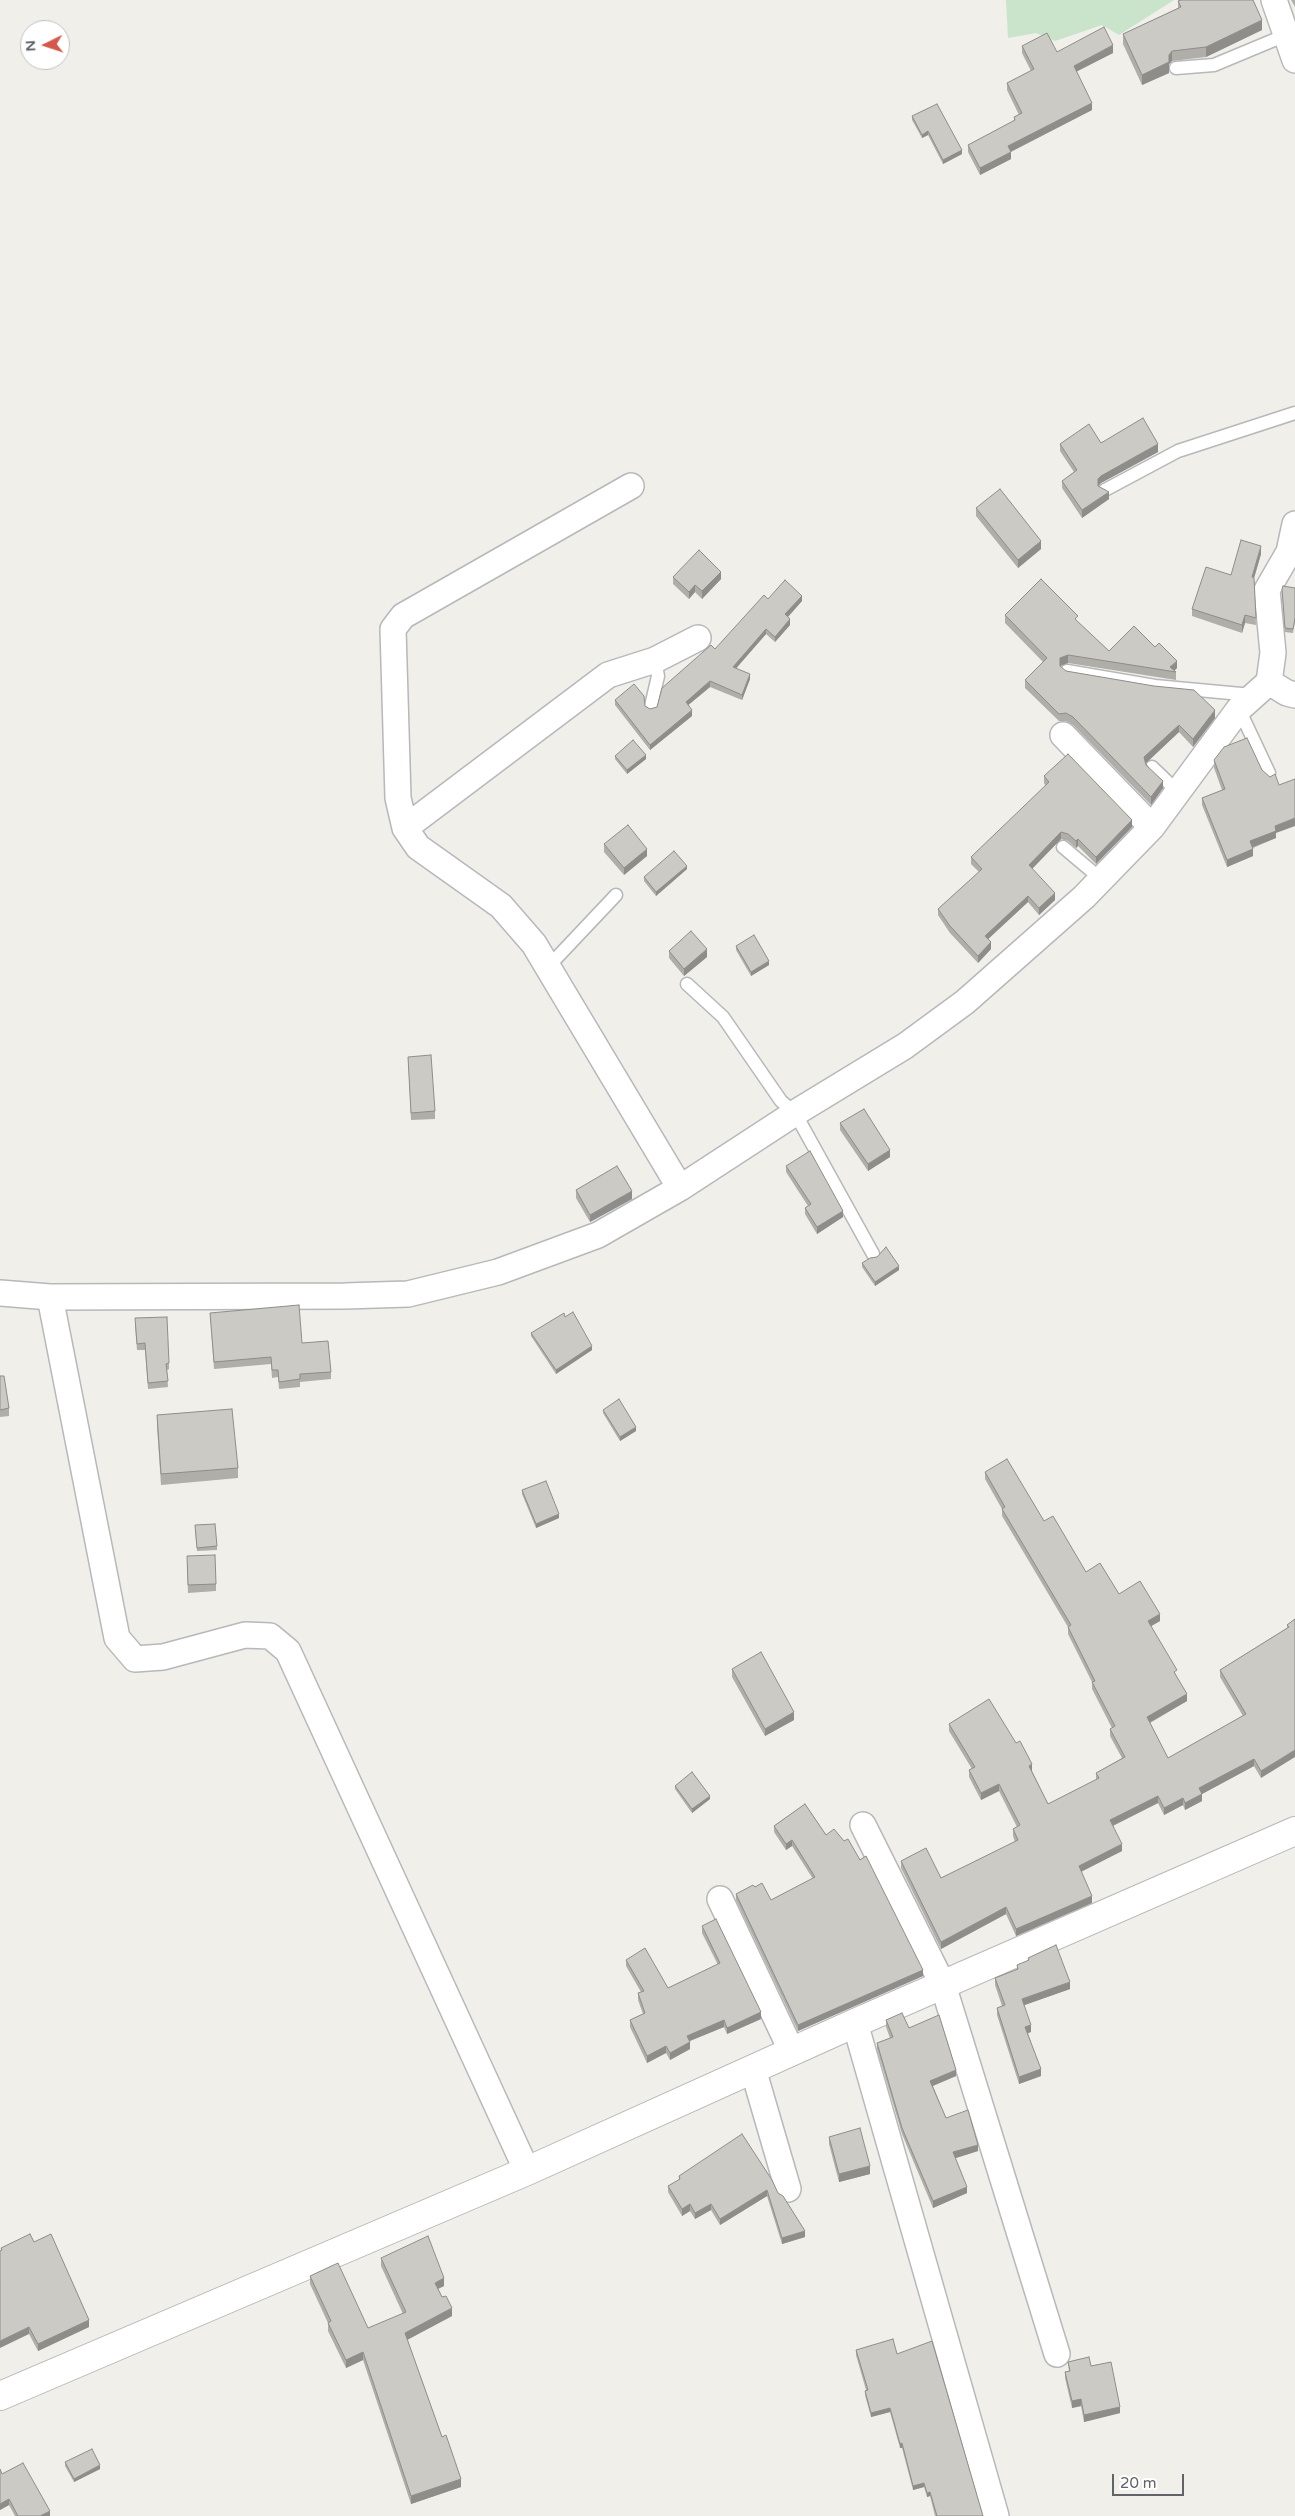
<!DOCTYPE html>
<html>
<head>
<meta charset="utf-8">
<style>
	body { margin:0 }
	#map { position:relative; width:1295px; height:2516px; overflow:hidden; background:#f0efe9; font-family:"Varela Round",sans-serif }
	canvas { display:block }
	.north { position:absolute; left:20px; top:20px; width:50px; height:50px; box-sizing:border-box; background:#fff; border:1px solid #bfc1c2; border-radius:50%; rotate:266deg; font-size:14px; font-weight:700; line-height:20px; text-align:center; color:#606367 }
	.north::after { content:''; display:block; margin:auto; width:18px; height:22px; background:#d5594a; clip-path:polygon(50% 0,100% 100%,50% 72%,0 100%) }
	.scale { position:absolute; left:1112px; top:2474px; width:72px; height:22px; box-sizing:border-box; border:2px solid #606367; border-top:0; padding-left:6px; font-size:15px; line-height:18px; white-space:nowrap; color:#606367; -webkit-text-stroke:4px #fff; paint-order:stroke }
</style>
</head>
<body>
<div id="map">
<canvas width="1295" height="2516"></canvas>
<div class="north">N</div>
<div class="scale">20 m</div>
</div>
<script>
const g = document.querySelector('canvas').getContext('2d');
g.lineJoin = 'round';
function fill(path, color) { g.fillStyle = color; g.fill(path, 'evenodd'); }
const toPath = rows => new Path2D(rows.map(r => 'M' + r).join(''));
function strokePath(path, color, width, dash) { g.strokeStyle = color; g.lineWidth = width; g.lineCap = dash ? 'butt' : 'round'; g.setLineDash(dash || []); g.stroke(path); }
const green = toPath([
	[1006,0,1174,0,1119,35,1102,25,1055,41,1036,33,1008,38]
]);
const service = toPath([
	[1176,68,1214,65,1286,35],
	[1105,490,1178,451,1295,413],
	[1067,671,1155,686,1252,695],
	[651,706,658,676,655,660],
	[1239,709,1269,773],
	[1152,767,1178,792],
	[1063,847,1101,879],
	[548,967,616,895],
	[687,984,723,1017,781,1101,795,1113,873,1254]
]);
const minor = toPath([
	[1274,0,1295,60],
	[631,486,403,616,393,629,398,798,405,828,418,847,501,906,534,944,680,1188],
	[1269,682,1287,693,1295,695],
	[1063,735,1152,827],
	[405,828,608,675,655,660,698,638],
	[0,1293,50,1297,345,1296,408,1294,498,1272,598,1235,680,1188,795,1113,905,1046,965,1002,1084,897,1152,827,1239,709,1269,682,1273,653,1267,590,1289,552,1295,524],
	[50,1297,117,1638,135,1659,163,1657,245,1635,270,1636,288,1651,527,2171],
	[863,1825,943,1985,1057,2354],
	[720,1899,792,2052],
	[855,2023,996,2516],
	[753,2069,788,2189]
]);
const tertiary = toPath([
	[0,2396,527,2171,855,2023,1295,1831]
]);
const wall = toPath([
	[1291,0,1295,0,1295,7],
	[1178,1,1262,30,1206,57,1172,61,1169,64,1169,73,1142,85,1123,44,1123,34,1178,8],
	[1022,46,1057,52,1113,53,1076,71,1092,110,1011,152,1011,159,980,175,968,152,968,145,1014,121,1014,117,1019,115,1007,90,1007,83,1031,71,1022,53],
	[912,116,962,154,943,164,928,135,922,138,912,120],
	[1101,443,1158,452,1101,483,1098,486,1109,499,1082,518,1062,488,1062,481,1074,472,1060,451,1060,444],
	[976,508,1041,549,1018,568,976,516],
	[1261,554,1254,578,1256,625,1245,623,1242,633,1192,616,1192,609,1231,575],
	[673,577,721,579,702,599,695,592,689,599,673,584],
	[1295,588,1295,621,1293,633,1285,632,1282,593],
	[768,599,802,601,788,617,790,625,775,642,766,634,736,668,750,679,742,700,710,687,688,705,692,716,650,750,615,705,615,700,645,706,650,709,657,707,715,649],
	[1005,615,1078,622,1109,651,1177,668,1174,671,1176,672,1176,680,1068,663,1060,666,1060,667,1066,671,1215,718,1193,747,1179,732,1146,763,1163,788,1151,805,1073,725,1066,721,1059,721,1025,688,1025,680,1043,662,1005,623],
	[615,756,646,759,627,774,615,759],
	[1214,760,1276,833,1276,838,1253,848,1253,856,1227,867,1202,805,1202,798,1222,790,1214,768],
	[1044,776,1132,827,1096,864,1078,846,1076,848,1068,841,1061,839,1032,869,1055,900,1039,915,1028,902,988,939,991,949,978,963,950,933,938,915,938,909,979,872,971,864,971,857,1046,786,1044,783],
	[604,844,647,856,624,875,604,852],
	[687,869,656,896,644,881,644,877],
	[736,946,769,965,751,976,736,950],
	[669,951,707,957,684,976,669,958],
	[408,1057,435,1111,435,1119,411,1120],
	[840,1123,890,1157,868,1171,840,1130],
	[786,1166,843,1217,817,1234,805,1214,805,1208,808,1206,786,1172],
	[576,1190,632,1199,590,1222,576,1198],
	[877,1257,899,1270,875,1286,862,1267,862,1263],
	[210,1313,302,1343,331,1372,331,1379,300,1382,300,1387,279,1389,278,1377,272,1378,271,1364,214,1369],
	[565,1317,592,1350,556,1374,531,1336,531,1333],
	[135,1325,169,1363,169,1369,167,1370,168,1387,148,1389,145,1350,137,1350],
	[0,1376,9,1408,9,1416,0,1417],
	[603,1410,636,1431,620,1441,603,1413],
	[157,1415,238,1468,238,1478,161,1485,157,1426],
	[985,1472,1044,1521,1086,1572,1160,1621,1151,1626,1177,1677,1187,1701,1150,1723,1168,1758,1243,1716,1220,1677,1220,1670,1287,1628,1287,1625,1295,1619,1261,1778,1254,1766,1202,1794,1202,1801,1185,1810,1183,1805,1164,1815,1158,1803,1113,1826,1122,1851,1081,1871,1092,1903,1016,1936,1006,1914,941,1949,901,1868,901,1861,941,1878,1015,1842,1013,1836,1013,1829,1017,1827,999,1791,981,1800,969,1777,969,1770,972,1769,949,1731,949,1724,1032,1771,1048,1804,1096,1780,1096,1773,1122,1758,1110,1736,1110,1729,1112,1728,1092,1689,1092,1682,1068,1634,1068,1627,1002,1516,1002,1509,985,1479],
	[522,1490,559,1518,536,1528,522,1494],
	[195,1529,217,1546,217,1550,197,1551],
	[187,1563,216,1584,216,1591,188,1593],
	[732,1669,794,1720,765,1736,732,1677],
	[675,1786,710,1799,692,1813,675,1789],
	[805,1804,923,1976,798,2031,736,1900,736,1894,771,1900,813,1879,792,1846,786,1850,774,1832,774,1826],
	[702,1926,761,2019,727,2034,724,2027,690,2041,690,2049,670,2060,666,2053,647,2063,630,2027,630,2020,643,2014,638,2000,638,1993,641,1992,626,1966,626,1960,668,1988,718,1965,702,1933],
	[1028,1958,1070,1989,1024,2005,1031,2032,1028,2033,1041,2076,1019,2084,997,2015,997,2008,1002,2006,995,1985,995,1978,1017,1970,1017,1965,1028,1961],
	[886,2020,909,2028,956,2076,933,2086,946,2118,978,2151,955,2158,967,2193,933,2208,902,2134,877,2049,877,2043,890,2038,886,2027],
	[829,2137,870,2174,839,2182,829,2144],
	[679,2176,778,2193,805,2237,782,2244,767,2196,720,2225,711,2210,695,2219,690,2211,682,2216,668,2192,668,2186,679,2180],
	[34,2242,89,2327,38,2351,29,2334,1,2251,1,2248],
	[381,2258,444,2286,438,2289,452,2316,407,2340,442,2437,461,2487,411,2504,363,2360,346,2368,328,2331,328,2323,310,2284,310,2276,368,2328,403,2314,381,2266],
	[856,2350,897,2354,983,2516,935,2516,930,2496,927,2497,924,2487,913,2490,902,2448,900,2448,890,2412,871,2417,865,2395,865,2391,866,2390,856,2355],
	[1068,2362,1091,2366,1120,2413,1084,2422,1081,2406,1072,2408,1065,2378,1065,2372,1069,2371],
	[65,2462,100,2469,74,2482,65,2466],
	[0,2469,2,2474,50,2516,15,2516,9,2505,0,2510]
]);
const shadedWall = toPath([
	[1262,20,1262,30,1206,57,1206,47],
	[1113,45,1113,53,1074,73,1074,66],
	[1172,51,1172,61,1169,64,1169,73,1142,85,1142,75,1169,55],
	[1092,103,1092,110,1008,153,1008,146],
	[928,131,928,135,922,138,922,135],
	[962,150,962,154,943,164,943,160],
	[1011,152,1011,159,980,175,980,168],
	[1158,444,1158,452,1101,483,1098,486,1098,479,1101,476],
	[1109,492,1109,499,1082,518,1082,510],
	[1041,541,1041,549,1018,568,1018,560],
	[1261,546,1261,554,1252,585,1252,577],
	[721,572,721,579,702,599,702,591],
	[695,585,695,592,689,599,689,592],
	[802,596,802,601,785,620,785,614],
	[1245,615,1245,623,1242,633,1242,625],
	[790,619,790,625,775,642,775,637],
	[766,629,766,634,733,672,733,667],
	[1068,655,1068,663,1060,666,1060,674,1060,658],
	[1177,661,1177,668,1173,672,1170,667],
	[750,674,750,679,742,700,742,695],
	[710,681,710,687,686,707,686,702],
	[692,710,692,716,650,750,650,745],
	[1215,710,1215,718,1193,747,1193,739],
	[1179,725,1179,732,1144,765,1144,757],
	[646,755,646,759,627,774,627,770],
	[1163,781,1163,788,1151,805,1151,797],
	[1295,818,1295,826,1276,833,1276,838,1250,848,1250,841,1275,826],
	[1132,820,1132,827,1096,864,1096,857],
	[1061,832,1061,839,1029,872,1029,865],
	[1078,839,1078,846,1076,848,1076,841],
	[647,849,647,856,624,875,624,868],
	[1253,849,1253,856,1227,867,1227,860],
	[687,866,687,869,656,896,656,892],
	[1055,893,1055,900,1039,915,1039,908],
	[1028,896,1028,902,985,942,985,936],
	[991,942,991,949,978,963,978,956],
	[707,949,707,957,684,976,684,969],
	[769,961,769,965,751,976,751,972],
	[890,1150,890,1157,868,1171,868,1164],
	[632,1191,632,1199,590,1222,590,1215],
	[843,1211,843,1217,817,1234,817,1227],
	[899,1266,899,1270,875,1286,875,1282],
	[592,1346,592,1350,556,1374,556,1370],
	[636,1427,636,1431,620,1441,620,1437],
	[559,1514,559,1518,536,1528,536,1524],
	[1160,1614,1160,1621,1148,1628,1148,1621],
	[1187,1694,1187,1701,1147,1724,1147,1717],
	[794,1712,794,1720,765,1736,765,1729],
	[1295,1750,1295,1757,1261,1778,1261,1771],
	[1254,1759,1254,1766,1202,1794,1202,1801,1185,1810,1185,1803,1199,1788],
	[1032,1764,1032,1771,1029,1773,1029,1766],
	[999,1784,999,1791,981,1800,981,1793],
	[710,1796,710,1799,692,1813,692,1809],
	[1158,1796,1158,1803,1110,1827,1110,1820],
	[1183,1798,1183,1805,1164,1815,1164,1808],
	[792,1840,792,1846,786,1850,786,1844],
	[1122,1844,1122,1851,1079,1873,1079,1866],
	[1092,1896,1092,1903,1016,1936,1016,1929],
	[1006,1907,1006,1914,941,1949,941,1942],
	[923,1970,923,1976,798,2031,798,2025],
	[1070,1982,1070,1989,1022,2006,1022,1999],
	[761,2012,761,2019,727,2034,727,2028],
	[724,2020,724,2027,687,2042,687,2036],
	[1031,2025,1031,2032,1025,2034,1025,2027],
	[690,2042,690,2049,670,2060,670,2053],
	[666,2046,666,2053,647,2063,647,2056],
	[1041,2069,1041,2076,1019,2084,1019,2077],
	[956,2070,956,2076,930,2087,930,2081],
	[978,2145,978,2151,953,2159,953,2152],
	[870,2166,870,2174,839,2182,839,2174],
	[967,2187,967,2193,933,2208,933,2201],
	[767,2190,767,2196,720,2225,720,2219],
	[690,2204,690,2211,682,2216,682,2209],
	[711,2204,711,2210,695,2219,695,2213],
	[805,2231,805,2237,782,2244,782,2238],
	[444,2278,444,2286,435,2290,435,2283],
	[452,2308,452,2316,405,2341,405,2333],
	[89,2320,89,2327,38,2351,38,2344],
	[29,2327,29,2334,0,2348,0,2341],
	[363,2352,363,2360,346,2368,346,2360],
	[1081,2399,1081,2406,1072,2408,1072,2401],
	[1120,2407,1120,2413,1084,2422,1084,2415],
	[890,2408,890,2412,871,2417,871,2413],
	[902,2443,902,2448,900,2448,900,2444],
	[100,2465,100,2469,74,2482,74,2479],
	[461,2479,461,2487,411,2504,411,2496],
	[924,2483,924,2487,913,2490,913,2486],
	[930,2492,930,2496,927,2497,927,2493],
	[9,2499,9,2505,0,2510,0,2504],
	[50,2511,50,2516,40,2516]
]);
const building = toPath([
	[1181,0,1253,0,1262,20,1206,47,1172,51,1169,55,1169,62,1142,75,1123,34,1181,7,1178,1,1181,0],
	[1104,27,1113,45,1074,66,1092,103,1008,146,1011,152,980,168,968,145,1015,120,1014,117,1022,113,1007,83,1034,69,1022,46,1047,33,1057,52,1104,27],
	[937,104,962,150,943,160,928,131,922,135,912,116,937,104],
	[1143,418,1158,444,1101,476,1098,479,1098,486,1109,492,1082,510,1062,481,1077,470,1060,444,1089,424,1101,443,1143,418],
	[1000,489,1041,541,1018,560,976,508,1000,489],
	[1241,540,1261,546,1252,577,1254,578,1256,618,1245,615,1242,625,1192,609,1206,567,1231,575,1241,540],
	[699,550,721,572,702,591,695,585,689,592,673,577,699,550],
	[1041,579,1078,616,1075,619,1109,651,1134,626,1155,647,1159,643,1177,661,1170,667,1176,672,1068,655,1060,658,1060,666,1066,671,1154,686,1194,690,1215,710,1193,739,1179,725,1144,757,1146,765,1163,781,1151,797,1073,717,1066,713,1059,714,1025,680,1047,658,1005,615,1041,579],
	[785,580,802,596,785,614,790,619,775,637,766,629,733,667,750,674,742,695,710,681,686,702,692,710,650,745,615,700,634,684,644,696,645,706,650,709,657,707,662,688,711,645,715,649,764,595,768,599,785,580],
	[1283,586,1295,588,1295,618,1293,629,1285,628,1282,589,1283,586],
	[1247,738,1262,770,1270,777,1275,774,1279,785,1295,779,1295,818,1275,826,1276,831,1250,841,1253,849,1227,860,1202,798,1225,789,1214,760,1224,747,1247,738],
	[633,740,646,755,627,770,615,756,633,740],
	[1068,754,1132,820,1096,857,1078,839,1076,841,1068,834,1061,832,1029,865,1055,893,1039,908,1028,896,985,936,991,942,978,956,950,926,938,909,982,869,971,857,1049,782,1044,776,1068,754],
	[628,825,647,849,624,868,604,844,628,825],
	[674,851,687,866,656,892,644,877,674,851],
	[691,931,707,949,684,969,669,951,691,931],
	[754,935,769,961,751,972,736,946,754,935],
	[431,1055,435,1111,411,1113,408,1057,431,1055],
	[864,1109,890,1150,868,1164,840,1123,864,1109],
	[810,1151,843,1211,817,1227,805,1208,811,1204,786,1166,810,1151],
	[617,1166,632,1191,590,1215,576,1190,617,1166],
	[886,1247,899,1266,875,1282,862,1263,870,1258,877,1257,886,1247],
	[299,1305,302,1343,328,1341,331,1372,300,1374,300,1379,279,1382,278,1370,272,1370,271,1357,214,1362,210,1313,299,1305],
	[573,1312,592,1346,556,1370,531,1333,564,1313,565,1317,573,1312],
	[167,1317,169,1363,166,1364,168,1381,148,1383,145,1343,137,1344,135,1318,167,1317],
	[0,1376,4,1376,9,1408,0,1410,0,1376],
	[619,1399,636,1427,620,1437,603,1410,619,1399],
	[232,1409,238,1468,161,1474,157,1415,232,1409],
	[1007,1459,1044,1521,1053,1516,1086,1572,1100,1563,1119,1594,1140,1581,1160,1614,1148,1621,1177,1670,1174,1672,1187,1694,1147,1717,1168,1758,1246,1714,1220,1670,1289,1627,1287,1625,1295,1619,1295,1750,1261,1771,1254,1759,1199,1788,1202,1794,1185,1803,1183,1798,1164,1808,1158,1796,1110,1820,1122,1844,1079,1866,1092,1896,1016,1929,1006,1907,941,1942,901,1861,926,1848,941,1878,1018,1840,1013,1829,1020,1825,999,1784,981,1793,969,1770,975,1767,949,1724,989,1699,1016,1743,1020,1741,1032,1764,1029,1766,1048,1804,1099,1778,1096,1773,1125,1757,1110,1729,1115,1726,1092,1682,1095,1681,1068,1627,1071,1625,1002,1509,1005,1507,985,1472,1007,1459],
	[546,1481,559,1514,536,1524,522,1490,546,1481],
	[215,1524,217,1546,197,1548,195,1525,215,1524],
	[215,1555,216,1584,188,1585,187,1556,215,1555],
	[761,1652,794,1712,765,1729,732,1669,761,1652],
	[692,1772,710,1796,692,1809,675,1786,692,1772],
	[805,1804,826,1835,834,1829,844,1841,848,1839,860,1860,866,1856,923,1970,798,2025,736,1894,753,1885,755,1887,762,1883,771,1900,815,1877,792,1840,786,1844,774,1826,805,1804],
	[716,1919,761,2012,727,2028,724,2020,687,2036,690,2042,670,2053,666,2046,647,2056,630,2020,645,2013,638,1993,644,1991,626,1960,645,1948,668,1988,720,1963,702,1926,716,1919],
	[1056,1945,1070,1982,1022,1999,1031,2025,1025,2027,1041,2069,1019,2077,997,2008,1005,2005,995,1978,1018,1969,1017,1965,1029,1960,1028,1958,1056,1945],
	[902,2013,909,2028,939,2015,956,2070,930,2081,946,2118,968,2110,978,2145,953,2152,967,2187,933,2201,902,2128,877,2043,893,2037,886,2020,902,2013],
	[860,2128,870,2166,839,2174,829,2137,860,2128],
	[742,2134,772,2180,778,2193,783,2196,805,2231,782,2238,767,2190,720,2219,711,2204,695,2213,690,2204,682,2209,668,2186,680,2179,679,2176,742,2134],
	[30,2234,34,2242,51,2234,89,2320,38,2344,29,2327,0,2341,0,2251,2,2250,1,2248,30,2234],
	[428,2236,444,2278,435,2283,442,2297,446,2296,452,2308,405,2333,442,2437,446,2435,461,2479,411,2496,363,2352,346,2360,328,2323,331,2321,310,2276,338,2263,368,2328,406,2312,381,2258,428,2236],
	[893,2339,897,2354,932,2341,983,2516,937,2516,930,2492,927,2493,924,2483,913,2486,902,2443,900,2444,890,2408,871,2413,865,2391,868,2390,856,2350,893,2339],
	[1089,2357,1091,2366,1111,2362,1120,2407,1084,2415,1081,2399,1072,2401,1065,2372,1070,2371,1068,2362,1089,2357],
	[92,2449,100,2465,74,2479,65,2462,92,2449],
	[23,2463,50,2511,40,2516,18,2516,9,2499,0,2504,0,2469,2,2474,23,2463]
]);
fill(green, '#c9e4ca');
strokePath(service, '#b6b8bb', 15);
strokePath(minor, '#b6b8bb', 28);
strokePath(tertiary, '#b6b8bb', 30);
strokePath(service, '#fff', 12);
strokePath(minor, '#fff', 25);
strokePath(tertiary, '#fff', 28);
fill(wall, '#afaea9');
fill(shadedWall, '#8f8d8a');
fill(building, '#cccac5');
strokePath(building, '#8f8d8a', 1);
</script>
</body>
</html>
